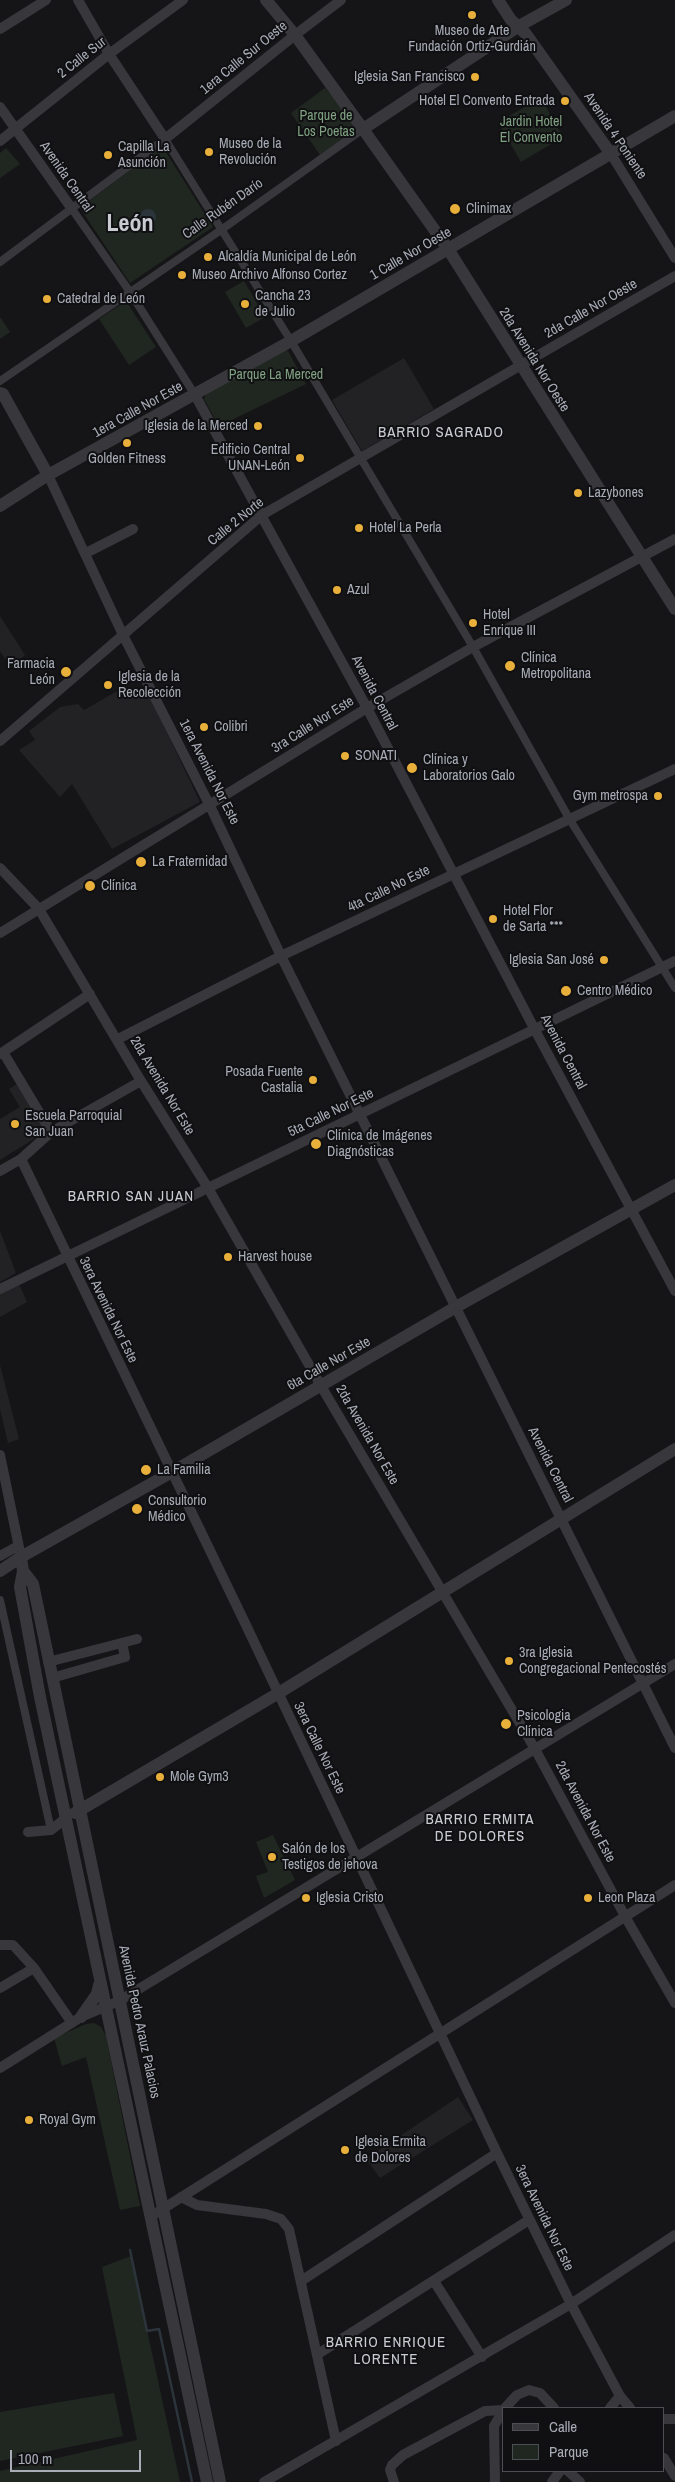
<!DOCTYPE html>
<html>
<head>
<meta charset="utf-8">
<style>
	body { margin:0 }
	#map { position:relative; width:675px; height:2482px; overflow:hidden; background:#151517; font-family:"Archivo Narrow",sans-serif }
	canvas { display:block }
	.legend { position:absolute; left:502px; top:2407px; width:162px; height:65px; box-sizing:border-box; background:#101012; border:1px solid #4d4e54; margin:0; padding:6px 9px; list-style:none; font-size:15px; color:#a8acb7 }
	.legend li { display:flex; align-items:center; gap:10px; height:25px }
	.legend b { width:25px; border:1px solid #4d4e54 }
	.scale { position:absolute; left:10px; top:2450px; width:131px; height:22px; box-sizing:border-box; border:2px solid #a8acb7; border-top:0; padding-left:6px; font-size:15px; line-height:18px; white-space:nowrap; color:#a8acb7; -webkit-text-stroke:4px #101012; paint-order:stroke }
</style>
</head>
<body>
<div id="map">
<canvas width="675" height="2482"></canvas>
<ul class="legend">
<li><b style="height:6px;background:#37373c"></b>Calle</li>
<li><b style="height:14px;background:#202721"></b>Parque</li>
</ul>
<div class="scale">100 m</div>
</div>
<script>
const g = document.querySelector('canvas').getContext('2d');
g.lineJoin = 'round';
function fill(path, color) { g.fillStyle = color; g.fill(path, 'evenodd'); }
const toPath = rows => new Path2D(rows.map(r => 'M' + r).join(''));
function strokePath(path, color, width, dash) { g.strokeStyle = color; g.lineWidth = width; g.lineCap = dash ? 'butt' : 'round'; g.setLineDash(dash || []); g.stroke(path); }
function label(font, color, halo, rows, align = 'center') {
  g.font = font + ' "Archivo Narrow",sans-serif'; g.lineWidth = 4; g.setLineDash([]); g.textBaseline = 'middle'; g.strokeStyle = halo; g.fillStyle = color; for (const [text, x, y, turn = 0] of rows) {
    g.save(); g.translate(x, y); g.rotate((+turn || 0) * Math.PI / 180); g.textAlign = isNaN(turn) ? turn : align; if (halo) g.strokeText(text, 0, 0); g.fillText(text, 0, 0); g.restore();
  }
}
const built = toPath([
	[404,358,434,409,362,451,332,400],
	[0,616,25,655,11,668,0,651],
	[146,689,200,802,112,849,72,784,60,797,19,750,35,740,29,731,60,707,78,704,84,710,119,690,126,694],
	[17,1084,42,1125,37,1137,0,1160,0,1119,20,1107,9,1089],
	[0,1231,16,1273,0,1282],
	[19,1284,27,1302,0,1317,0,1294],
	[0,1365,19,1439,8,1443,0,1409],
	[458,2097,473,2120,380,2178,366,2159]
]);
const green = toPath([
	[325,88,359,126,358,133,320,155,291,113],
	[541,98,563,137,521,162,498,122],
	[162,146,213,227,130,283,80,208],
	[6,148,20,164,0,178,0,153],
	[244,281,265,317,246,328,225,292],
	[126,301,156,347,129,365,99,319],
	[0,317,10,332,0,339],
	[283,348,288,351,306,384,219,426,204,399,206,394],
	[273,1835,295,1880,264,1898,256,1876,268,1872,256,1842],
	[94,2023,101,2027,106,2036,140,2206,120,2210,86,2057,62,2066,54,2038,86,2024],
	[131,2256,180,2482,0,2482,0,2471,137,2440,102,2267],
	[114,2393,123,2436,0,2461,0,2412]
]);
const water = toPath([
	'140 217a8 8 0 1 1 16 0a8 8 0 1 1-16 0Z'
]);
const stream = toPath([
	[130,2250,147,2331,159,2329,192,2482]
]);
const pedestrian = toPath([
	[72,209,130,292,195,395],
	[0,262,165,139,291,341,473,647,570,820,675,988],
	[0,381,221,230,363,129],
	[0,1600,51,1830]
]);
const minor = toPath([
	[78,0,109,54,165,139,295,35,341,0],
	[0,29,46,0],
	[0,107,72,209],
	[0,141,109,54,183,0],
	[611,154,675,258],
	[195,395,367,708,535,1030,675,1291],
	[48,475,123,635,210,806,281,956,675,1748],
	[86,553,133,529],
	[0,741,262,515,675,276],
	[0,868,39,909,141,1081,208,1188,324,1391,535,1749,626,1918,675,2003],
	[0,933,367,708,473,647,675,539],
	[118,1039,281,956,675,769],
	[3,1052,51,1132],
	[0,1054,90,994],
	[21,1159,245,1623,497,2153,571,2304,620,2396,630,2408],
	[0,1171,21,1159,51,1132,141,1081],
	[0,1289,675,961],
	[0,1455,21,1557],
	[0,1556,18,1546],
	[48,1662,137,1639],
	[52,1678,125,1657,122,1643],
	[28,1832,51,1830,66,1818],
	[0,1945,13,1945,34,1968],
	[0,1988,34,1968,72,2023],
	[0,2068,81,2017,119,2001,675,1664],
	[181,2197,197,2205,266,2214,281,2219,289,2229,336,2441],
	[150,2217,675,1885],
	[301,2281,497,2153],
	[434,2281,482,2357],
	[318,2354,529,2220],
	[505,2408,517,2395,529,2390,540,2393,554,2408],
	[610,2408,620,2396],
	[664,2419,675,2419],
	[664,2458,675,2476],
	[568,2471,580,2482],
	[264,2482,571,2304,675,2235],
	[394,2482,390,2470,392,2465,403,2455,485,2411,503,2410],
	[495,2482,494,2426,504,2409],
	[552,2482,560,2471]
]);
const tertiary = toPath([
	[266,0,295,35,363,129,448,249,675,609],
	[498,0,511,20,526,34,611,154],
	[363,129,519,26,566,0],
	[0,393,3,394,48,475],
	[0,506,48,475,291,341,675,116],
	[21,1557,23,1571,20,1587,40,1697,207,2482],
	[0,1571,21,1557,172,1472,456,1307,675,1185],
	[23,1571,33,1584,220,2482],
	[75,1813,277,1694,675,1449],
	[81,2017,97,1994,99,1985]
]);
const markers = [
	[472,15,5,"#e9af3b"],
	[475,77,5,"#e9af3b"],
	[565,101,5,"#e9af3b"],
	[209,152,5,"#e9af3b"],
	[108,155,5,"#e9af3b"],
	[455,209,6,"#e9af3b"],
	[208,257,5,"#e9af3b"],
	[182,275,5,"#e9af3b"],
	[47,299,5,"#e9af3b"],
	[245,304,5,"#e9af3b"],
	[258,426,5,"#e9af3b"],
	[127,443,5,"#e9af3b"],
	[300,458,5,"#e9af3b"],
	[578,493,5,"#e9af3b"],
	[359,528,5,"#e9af3b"],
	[337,590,5,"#e9af3b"],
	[473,623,5,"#e9af3b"],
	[510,666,6,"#e9af3b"],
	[66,672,6,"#e9af3b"],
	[108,685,5,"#e9af3b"],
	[204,727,5,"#e9af3b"],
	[345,756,5,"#e9af3b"],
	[412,768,6,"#e9af3b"],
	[658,796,5,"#e9af3b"],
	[141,862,6,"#e9af3b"],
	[90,886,6,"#e9af3b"],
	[493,919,5,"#e9af3b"],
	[604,960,5,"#e9af3b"],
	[566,991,6,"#e9af3b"],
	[313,1080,5,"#e9af3b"],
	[15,1124,5,"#e9af3b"],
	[316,1144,6,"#e9af3b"],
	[228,1257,5,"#e9af3b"],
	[146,1470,6,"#e9af3b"],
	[137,1509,6,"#e9af3b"],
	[509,1661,5,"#e9af3b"],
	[506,1724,6,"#e9af3b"],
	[160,1777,5,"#e9af3b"],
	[272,1857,5,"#e9af3b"],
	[306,1898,5,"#e9af3b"],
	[588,1898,5,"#e9af3b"],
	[29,2120,5,"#e9af3b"],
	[345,2150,5,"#e9af3b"]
];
const poiNames = [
	["Museo de Arte",472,31,"center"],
	["Fundación Ortiz-Gurdián",472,47,"center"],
	["Iglesia San Francisco",465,77,"right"],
	["Hotel El Convento Entrada",555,101,"right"],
	["Museo de la",219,144],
	["Revolución",219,160],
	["Capilla La",118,147],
	["Asunción",118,163],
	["Clinimax",466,209],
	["Alcaldía Municipal de León",218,257],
	["Museo Archivo Alfonso Cortez",192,275],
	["Cancha 23",255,296],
	["de Julio",255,312],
	["Catedral de León",57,299],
	["Iglesia de la Merced",248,426,"right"],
	["Edificio Central",290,450,"right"],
	["UNAN-León",290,466,"right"],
	["Golden Fitness",127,459,"center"],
	["Lazybones",588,493],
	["Hotel La Perla",369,528],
	["Azul",347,590],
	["Hotel",483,615],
	["Enrique III",483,631],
	["Clínica",521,658],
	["Metropolitana",521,674],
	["Farmacia",55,664,"right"],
	["León",55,680,"right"],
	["Iglesia de la",118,677],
	["Recolección",118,693],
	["Colibri",214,727],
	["SONATI",355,756],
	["Clínica y",423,760],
	["Laboratorios Galo",423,776],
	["Gym metrospa",648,796,"right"],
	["La Fraternidad",152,862],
	["Clínica",101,886],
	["Hotel Flor",503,911],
	["de Sarta ***",503,927],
	["Iglesia San José",594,960,"right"],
	["Centro Médico",577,991],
	["Posada Fuente",303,1072,"right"],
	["Castalia",303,1088,"right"],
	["Escuela Parroquial",25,1116],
	["San Juan",25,1132],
	["Clínica de Imágenes",327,1136],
	["Diagnósticas",327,1152],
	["Harvest house",238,1257],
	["La Familia",157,1470],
	["Consultorio",148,1501],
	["Médico",148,1517],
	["3ra Iglesia",519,1653],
	["Congregacional Pentecostés",519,1669],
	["Psicologia",517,1716],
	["Clínica",517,1732],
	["Mole Gym3",170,1777],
	["Salón de los",282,1849],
	["Testigos de jehova",282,1865],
	["Iglesia Cristo",316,1898],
	["Leon Plaza",598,1898],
	["Royal Gym",39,2120],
	["Iglesia Ermita",355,2142],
	["de Dolores",355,2158]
];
const streetNames = [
	["2 Calle Sur",82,58,-38],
	["1era Calle Sur Oeste",244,58,-39],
	["Avenida 4 Poniente",615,136,56],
	["Avenida Central",66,177,55],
	["Calle Rubén Darío",223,209,-35],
	["1 Calle Nor Oeste",411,254,-30],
	["2da Calle Nor Oeste",591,309,-30],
	["2da Avenida Nor Oeste",534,360,58],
	["1era Calle Nor Este",138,410,-29],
	["Calle 2 Norte",236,522,-39],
	["Avenida Central",374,693,62],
	["3ra Calle Nor Este",313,725,-32],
	["1era Avenida Nor Este",209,772,63],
	["4ta Calle No Este",389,889,-26],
	["Avenida Central",563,1052,62],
	["2da Avenida Nor Este",162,1086,59],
	["5ta Calle Nor Este",331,1113,-26],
	["3era Avenida Nor Este",108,1310,64],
	["6ta Calle Nor Este",329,1364,-30],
	["2da Avenida Nor Este",367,1435,60],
	["Avenida Central",550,1465,63],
	["3era Calle Nor Este",319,1748,64],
	["2da Avenida Nor Este",585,1812,62],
	["Avenida Pedro Arauz Palacios",139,2022,78],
	["3era Avenida Nor Este",544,2218,64]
];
const parkNames = [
	["Parque de",326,116],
	["Los Poetas",326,132],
	["Jardin Hotel",531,122],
	["El Convento",531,138],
	["Parque La Merced",276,375]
];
const neighbourhoodNames = [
	["BARRIO SAGRADO",441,433],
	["BARRIO SAN JUAN",131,1197],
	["BARRIO ERMITA",480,1820],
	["DE DOLORES",480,1837],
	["BARRIO ENRIQUE",386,2343],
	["LORENTE",386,2360]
];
const townNames = [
	["León",130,225]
];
fill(built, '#222124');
fill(green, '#202721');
fill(water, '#2c343b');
strokePath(stream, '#2c343b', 2.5);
strokePath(pedestrian, '#37373c', 8);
strokePath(minor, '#37373c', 10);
strokePath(tertiary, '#37373c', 12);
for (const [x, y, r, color] of markers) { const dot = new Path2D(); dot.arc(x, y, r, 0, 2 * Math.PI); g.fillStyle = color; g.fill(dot); strokePath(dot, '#101012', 2); }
label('14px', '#a8acb7', '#101012', poiNames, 'left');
label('14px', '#a8acb7', '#101012', streetNames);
label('14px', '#80a182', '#101012', parkNames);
g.letterSpacing = '1px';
label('15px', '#c9cbd3', '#101012', neighbourhoodNames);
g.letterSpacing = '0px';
label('bold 24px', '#c9cbd3', '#101012', townNames);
</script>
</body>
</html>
